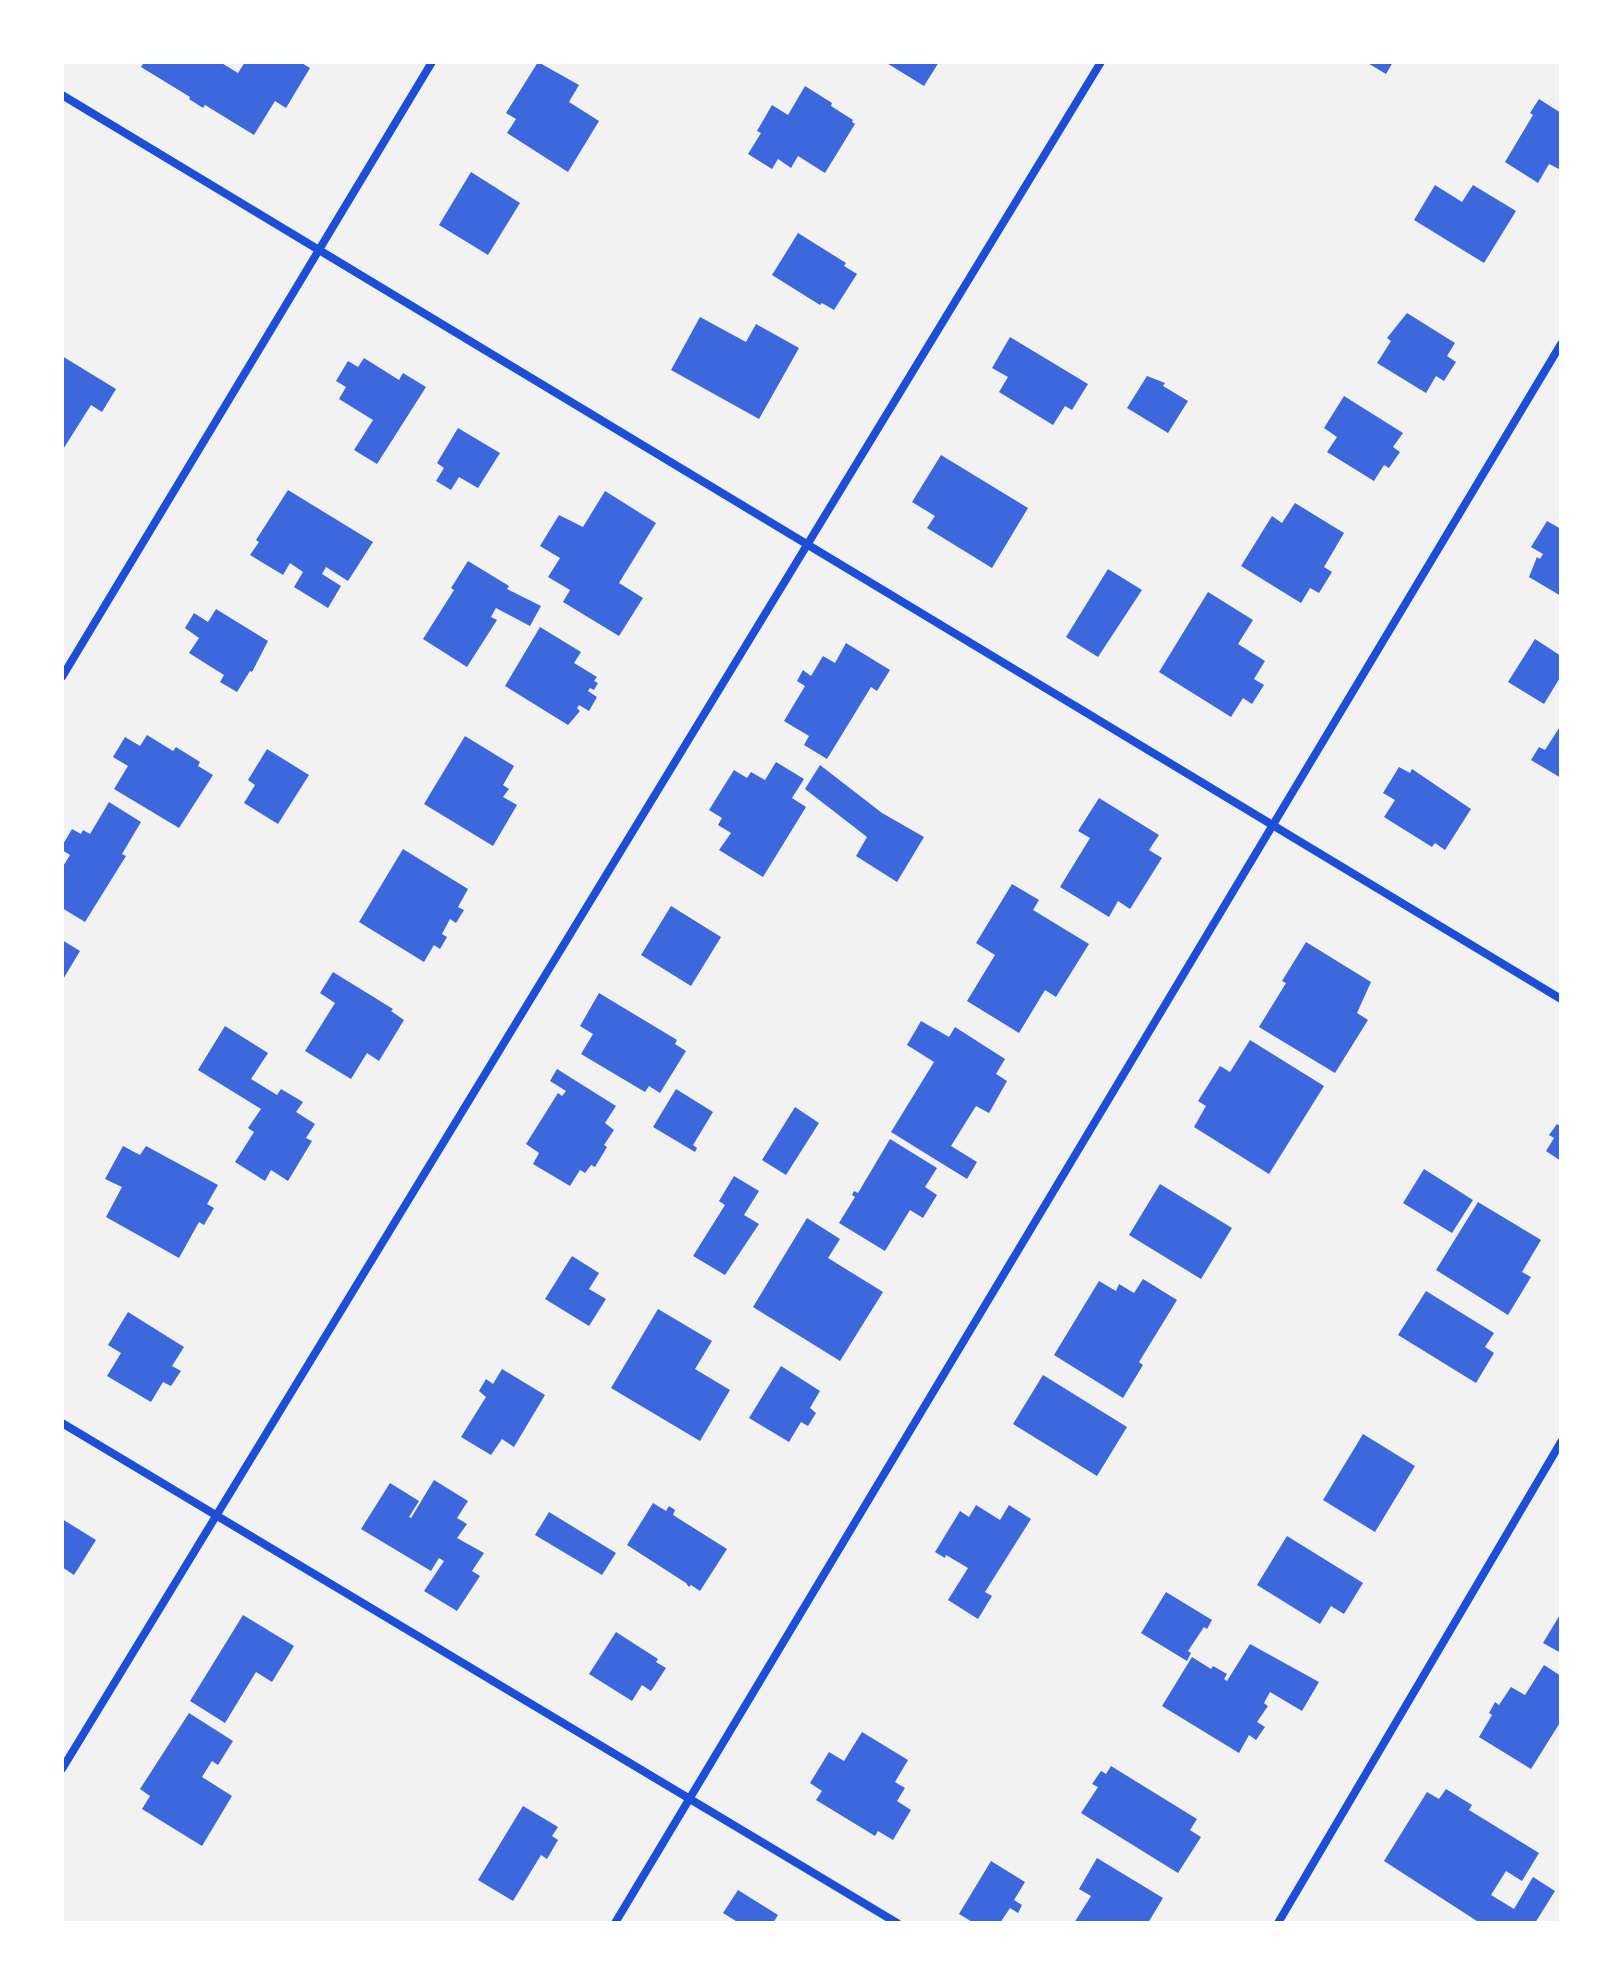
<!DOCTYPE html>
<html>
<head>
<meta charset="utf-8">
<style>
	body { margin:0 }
	#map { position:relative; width:1623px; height:1985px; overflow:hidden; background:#f2f2f2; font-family:"Sofia Sans Condensed",sans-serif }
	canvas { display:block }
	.frame { position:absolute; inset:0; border:64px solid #fff; pointer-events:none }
</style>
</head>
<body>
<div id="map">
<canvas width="1623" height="1985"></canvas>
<div class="frame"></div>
</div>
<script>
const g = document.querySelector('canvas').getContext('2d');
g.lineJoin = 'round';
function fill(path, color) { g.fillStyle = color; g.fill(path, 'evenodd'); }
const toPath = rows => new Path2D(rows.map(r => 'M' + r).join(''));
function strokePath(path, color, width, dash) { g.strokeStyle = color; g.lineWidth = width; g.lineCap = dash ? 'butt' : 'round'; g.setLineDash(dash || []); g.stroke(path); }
const building = toPath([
	[144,62,220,62,238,73,245,62,300,62,310,68,286,108,275,101,254,135,205,105,203,108,189,99,190,97,141,67],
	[538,62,579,85,569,102,599,121,568,172,507,133,516,119,506,113],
	[885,62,939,62,924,86],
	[1366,62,1393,62,1386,74],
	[805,86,832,103,831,106,853,120,852,122,855,124,825,173,798,156,791,168,778,159,772,169,748,154,761,133,757,131,772,105,788,115],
	[1539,99,1561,113,1561,165,1559,169,1549,164,1538,183,1505,162,1533,115,1530,113],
	[471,172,520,203,488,255,439,225],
	[1435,185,1462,202,1473,185,1516,211,1484,263,1414,220],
	[798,233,846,263,844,266,857,274,834,310,822,303,820,305,772,275],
	[1407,313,1455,343,1447,356,1456,362,1444,381,1436,376,1426,393,1377,363,1391,341,1387,338],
	[700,317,746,342,756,324,799,348,759,419,671,370],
	[1010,337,1088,384,1072,410,1065,406,1053,425,999,392,1008,377,992,368],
	[62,356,116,389,102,412,91,405,62,451],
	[364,358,399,380,403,373,426,387,377,464,354,450,373,420,339,399,346,387,336,381,348,361,358,367],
	[1147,376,1165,383,1163,386,1188,401,1168,433,1127,408],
	[1344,396,1403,433,1393,447,1400,452,1389,468,1384,465,1374,481,1327,452,1337,437,1324,428],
	[458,428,500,453,478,488,459,477,451,490,436,481,444,468,437,463],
	[941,455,1028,508,992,568,927,528,935,516,912,502],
	[288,490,373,542,348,581,326,567,322,574,341,586,328,608,294,587,303,572,290,563,283,575,250,555,259,542,256,540],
	[605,491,656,523,619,583,643,598,619,636,563,602,570,590,548,577,560,558,540,546,559,515,583,527],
	[1295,503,1344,533,1324,567,1332,572,1319,593,1310,588,1301,603,1241,566,1272,516,1282,523],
	[1547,521,1561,529,1561,596,1529,577,1537,557,1540,559,1543,554,1531,547],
	[468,561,509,586,507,589,541,606,530,626,496,608,491,617,497,620,467,667,423,639,454,590,451,588],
	[1108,569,1142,590,1098,657,1066,637],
	[1208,592,1253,620,1238,644,1265,661,1254,679,1264,685,1252,704,1243,698,1231,717,1159,672],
	[216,609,268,641,252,672,250,671,237,692,220,682,224,675,189,653,199,638,185,628,194,613,208,622],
	[540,627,581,652,574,663,597,677,594,681,598,683,594,690,590,688,588,691,597,697,589,711,579,705,577,708,580,711,568,725,505,686],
	[1535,639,1561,656,1561,676,1544,704,1508,682],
	[846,643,890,670,877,691,871,687,827,759,804,745,809,736,784,721,805,686,797,681,803,670,811,676,823,656,835,663],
	[1561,725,1561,778,1531,760,1539,747,1545,750],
	[147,735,173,751,176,747,200,762,198,766,213,775,179,828,114,789,128,766,113,757,125,737,140,746],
	[465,736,514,766,503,785,509,789,503,797,517,805,493,846,424,804],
	[267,749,309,775,278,824,244,803,255,785,248,780],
	[776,762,804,779,792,798,806,807,763,877,719,850,731,833,718,825,722,818,709,810,734,770,747,778,751,772,765,780],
	[820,765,882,813,924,837,897,882,856,856,867,837,805,789],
	[1399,767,1410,773,1412,769,1471,809,1445,850,1435,843,1432,847,1384,817,1395,800,1383,793],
	[1099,798,1159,835,1149,850,1162,858,1130,909,1118,901,1109,917,1060,887,1090,838,1078,831],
	[109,802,141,822,122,854,126,856,85,922,62,908,62,868,70,855,62,850,62,846,72,829,81,834,83,830,90,834],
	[403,849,468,889,458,907,464,910,456,923,450,919,442,934,447,937,440,949,434,945,424,962,359,922],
	[1012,884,1039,900,1033,910,1089,944,1056,997,1045,990,1019,1033,967,1001,995,955,976,943],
	[671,906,721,937,691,986,641,955],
	[62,940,80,951,62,981],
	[1306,942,1371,982,1357,1013,1368,1020,1335,1073,1259,1027,1286,983,1282,981],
	[333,972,393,1009,391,1011,404,1020,379,1061,367,1053,351,1079,305,1051,335,1003,320,993],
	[599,993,677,1040,675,1044,686,1051,660,1093,649,1086,645,1092,581,1054,593,1034,580,1026],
	[921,1021,949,1037,955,1027,1005,1059,996,1074,1007,1081,989,1113,976,1106,951,1146,977,1162,967,1179,891,1132,934,1062,907,1045],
	[225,1026,268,1053,251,1079,277,1095,281,1089,303,1102,296,1112,315,1124,306,1138,312,1141,288,1181,271,1170,265,1181,235,1162,254,1132,248,1128,261,1109,198,1070],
	[1250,1040,1324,1086,1269,1174,1194,1127,1206,1106,1198,1101,1220,1066,1230,1072],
	[557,1069,616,1106,605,1123,614,1130,604,1145,607,1147,595,1167,591,1165,585,1173,580,1170,570,1186,533,1164,539,1153,526,1144,558,1093,562,1096,566,1091,550,1081],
	[676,1089,713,1112,693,1145,697,1148,695,1152,653,1127],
	[795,1107,819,1123,786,1175,762,1160],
	[1557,1124,1561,1127,1561,1161,1546,1151,1554,1138,1549,1135],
	[890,1139,937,1168,925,1187,937,1195,923,1218,910,1210,885,1251,839,1223,855,1197,852,1195,854,1191,858,1193],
	[123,1146,140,1155,146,1146,218,1185,207,1204,214,1208,204,1225,199,1222,179,1258,106,1217,122,1187,105,1179],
	[1424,1169,1473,1200,1452,1233,1403,1203],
	[734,1176,759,1191,744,1215,759,1224,725,1275,693,1256,725,1205,719,1201],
	[1160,1184,1232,1228,1201,1279,1129,1235],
	[1478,1202,1541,1240,1522,1272,1531,1277,1508,1315,1436,1270],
	[807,1218,840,1239,828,1258,883,1292,840,1361,753,1307],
	[572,1256,599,1273,589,1289,606,1299,589,1326,545,1299],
	[1143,1279,1177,1300,1139,1362,1143,1365,1123,1398,1054,1355,1099,1281,1116,1291,1119,1284,1134,1293],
	[1426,1291,1494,1333,1485,1347,1494,1353,1476,1383,1398,1335],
	[658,1309,712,1341,695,1369,730,1390,700,1441,611,1388],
	[128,1312,184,1347,172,1366,181,1371,171,1386,163,1382,151,1402,107,1376,121,1353,108,1345],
	[781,1366,820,1391,810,1408,816,1413,808,1426,801,1422,789,1442,749,1418],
	[502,1369,545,1395,514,1447,502,1439,491,1455,461,1437,486,1397,479,1391,486,1379,493,1384],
	[1043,1375,1127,1427,1097,1476,1013,1424],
	[1363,1434,1415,1466,1375,1532,1323,1500],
	[434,1480,468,1501,457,1518,467,1524,457,1538,484,1553,472,1571,480,1576,457,1611,424,1591,444,1561,439,1558,431,1571,361,1529,390,1483,419,1501,409,1517,411,1518],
	[653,1503,666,1511,669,1506,675,1510,673,1515,727,1549,700,1591,691,1585,689,1587,686,1583,627,1545],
	[976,1505,1000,1520,1009,1505,1031,1519,985,1592,992,1596,978,1619,948,1600,968,1568,946,1555,945,1558,935,1552,960,1511,969,1517],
	[549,1512,616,1553,602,1575,535,1535],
	[62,1519,96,1540,74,1575,62,1567],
	[1287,1536,1363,1583,1344,1614,1331,1606,1320,1624,1257,1585],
	[1166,1592,1212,1620,1207,1629,1204,1627,1188,1651,1191,1653,1187,1661,1141,1633],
	[1561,1613,1561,1653,1543,1643],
	[243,1615,294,1646,272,1682,256,1672,225,1723,190,1701],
	[616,1632,658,1659,656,1662,666,1668,651,1691,642,1685,632,1701,589,1674],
	[1250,1644,1319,1682,1302,1711,1270,1692,1264,1703,1268,1706,1257,1722,1265,1727,1256,1740,1249,1735,1239,1753,1162,1706,1192,1657,1211,1669,1213,1666,1227,1674,1224,1679,1227,1681],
	[1544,1665,1561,1676,1561,1710,1559,1714,1561,1721,1531,1769,1479,1737,1492,1715,1489,1713,1495,1702,1499,1705,1511,1687,1525,1695],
	[189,1713,233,1741,218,1765,212,1761,202,1777,232,1796,202,1846,142,1809,150,1796,140,1789],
	[862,1732,908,1760,895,1782,905,1788,897,1801,911,1810,893,1840,878,1831,875,1836,816,1800,822,1791,810,1783,829,1752,844,1761],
	[1111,1766,1197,1819,1190,1830,1201,1837,1178,1873,1081,1813,1098,1787,1092,1784,1101,1771,1106,1774],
	[1446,1789,1472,1805,1469,1810,1539,1853,1522,1881,1506,1871,1491,1895,1514,1909,1533,1877,1555,1891,1535,1923,1480,1923,1384,1861,1427,1792,1439,1799],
	[523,1806,558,1827,552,1836,558,1840,547,1859,541,1855,513,1901,478,1880],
	[1097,1858,1163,1898,1148,1923,1074,1923,1091,1896,1079,1889],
	[991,1861,1025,1882,1014,1900,1022,1905,1018,1913,1010,1908,1000,1923,974,1923,959,1914],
	[738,1890,778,1915,773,1923,739,1923,723,1913]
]);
const minor = toPath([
	[62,95,1561,999],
	[62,677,432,62],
	[62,1423,897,1923],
	[62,1769,1101,62],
	[615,1923,1561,344],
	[1278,1923,1561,1442]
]);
fill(building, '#3d67dc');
strokePath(minor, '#1d4ed8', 8);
</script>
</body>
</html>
